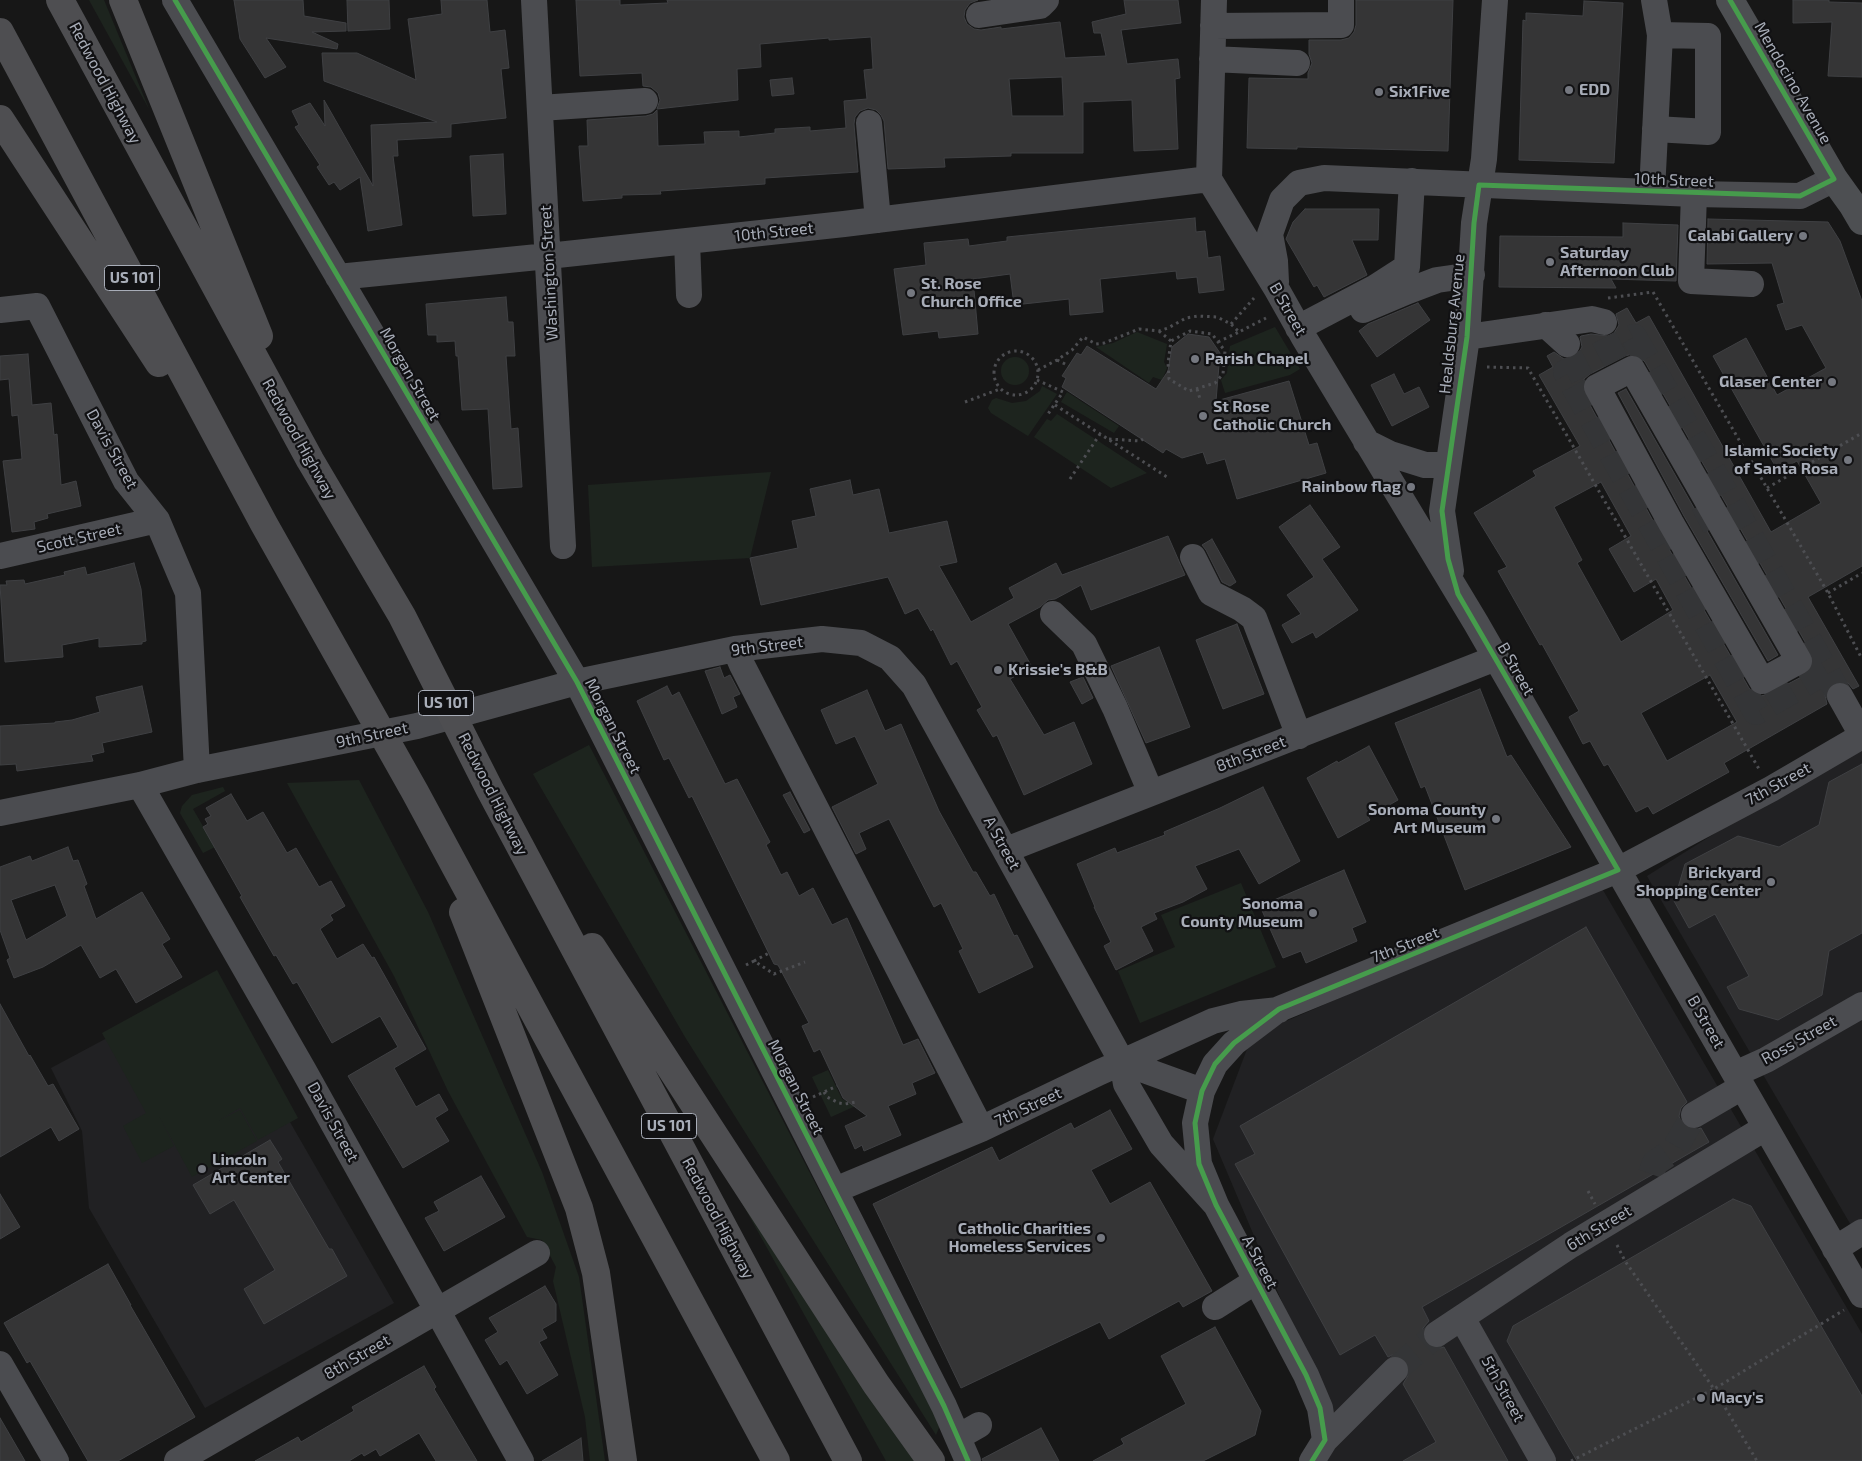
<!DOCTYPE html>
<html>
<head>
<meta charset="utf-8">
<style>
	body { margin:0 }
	canvas { display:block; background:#171717 }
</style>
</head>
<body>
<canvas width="1862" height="1461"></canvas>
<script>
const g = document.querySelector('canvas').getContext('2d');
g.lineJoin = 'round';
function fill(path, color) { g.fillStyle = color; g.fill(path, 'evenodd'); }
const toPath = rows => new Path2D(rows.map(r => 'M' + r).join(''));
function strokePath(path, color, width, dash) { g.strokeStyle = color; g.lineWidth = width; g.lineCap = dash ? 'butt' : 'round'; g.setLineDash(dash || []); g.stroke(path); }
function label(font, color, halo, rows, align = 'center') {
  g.font = font + ' "Exo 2",sans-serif'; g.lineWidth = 4.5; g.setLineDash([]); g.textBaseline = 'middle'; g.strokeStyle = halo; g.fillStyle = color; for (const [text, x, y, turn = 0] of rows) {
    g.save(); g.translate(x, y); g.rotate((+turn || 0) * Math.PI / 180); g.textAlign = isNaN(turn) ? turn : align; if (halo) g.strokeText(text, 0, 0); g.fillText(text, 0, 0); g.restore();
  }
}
const built = toPath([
	[1862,745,1862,1244,1647,876,1792,785],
	[1600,885,1862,1334,1862,1461,1313,1461,1325,1403,1213,1139,1252,1036],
	[210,983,394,1303,205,1408,89,1208,82,1131,51,1068]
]);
const green = toPath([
	[89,0,104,0,149,109],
	[1275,327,1300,369,1290,375,1225,393,1221,380,1227,373,1230,346],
	[1137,332,1167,344,1164,362,1167,368,1162,380,1153,377,1149,383,1096,347,1113,343],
	'1001 371a14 14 0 1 1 28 0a14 14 0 1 1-28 0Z',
	[1042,386,1057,394,1028,436,991,413,988,408,992,400,996,398,1012,403,1026,401,1040,391],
	[1067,392,1119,426,1114,433,1061,402],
	[1057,414,1147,473,1111,488,1034,437,1047,419,1051,421],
	[771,472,750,558,592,567,588,485],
	[589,745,940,1425,936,1435,685,1037,533,774],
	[359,780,428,912,542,1172,579,1277,605,1461,590,1461,585,1417,553,1281,556,1267,542,1240,527,1237,448,1091,394,976,287,783],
	[223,787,225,791,193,809,215,847,203,853,180,813,182,806,192,795],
	[1241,883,1276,967,1140,1023,1118,971,1175,947,1161,915],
	[217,970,298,1118,258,1140,240,1108,218,1121,240,1110,257,1141,192,1177,159,1116,174,1146,142,1163,123,1126,146,1113,102,1033],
	[828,1070,842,1099,850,1103,871,1099,831,1117,812,1077],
	[728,1178,915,1461,886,1461]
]);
const building = toPath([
	[234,0,303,0,304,16,346,23,346,31,312,32,338,44,337,49,266,38,286,67,265,78,240,39,234,0],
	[347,0,389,0,390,29,348,31,347,0],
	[441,0,487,0,490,32,505,30,509,68,501,69,506,118,451,124,451,137,397,140,398,156,393,156,402,225,368,231,360,177,340,190,334,182,329,185,317,167,320,165,295,127,299,125,292,111,310,103,325,126,324,100,373,186,371,125,437,122,324,81,322,53,357,53,416,80,408,19,442,14,441,0],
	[576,0,620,0,620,5,668,3,667,0,978,0,970,3,965,10,964,17,967,24,974,29,981,30,1001,27,1001,29,1060,22,1065,58,1106,56,1101,33,1094,33,1092,22,1126,14,1124,0,1178,0,1181,23,1121,30,1127,64,1178,59,1180,78,1175,79,1178,149,1134,151,1132,100,1083,102,1083,153,1011,153,1011,156,944,158,945,167,888,169,884,121,881,115,876,110,868,108,860,111,855,117,854,124,858,172,765,178,765,184,660,191,661,194,622,195,622,198,583,201,579,146,588,146,587,120,646,116,653,114,657,110,658,146,705,144,704,132,739,131,739,137,775,133,775,129,810,127,810,131,846,128,844,101,867,99,864,70,873,69,871,37,829,40,829,38,760,44,761,67,737,69,738,100,657,109,660,100,658,93,651,87,643,86,642,73,580,76,576,0],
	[1062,77,1064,116,1012,116,1009,79,1062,77],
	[1356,0,1453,0,1448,151,1297,147,1297,149,1247,148,1249,78,1308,79,1308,73,1312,63,1309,54,1309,40,1341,40,1349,38,1354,32,1356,25,1356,0],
	[1793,0,1829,0,1829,2,1862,3,1862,77,1828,76,1832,22,1793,23,1793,0],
	[1584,1,1623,3,1614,163,1519,160,1523,20,1526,21,1526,13,1583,16,1584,1],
	[792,78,794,94,772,96,770,80,792,78],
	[503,154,506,214,473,216,470,156,503,154],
	[1305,209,1379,209,1378,240,1352,240,1367,275,1324,297,1317,285,1314,287,1286,239,1293,222,1305,209],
	[1195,218,1196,232,1205,231,1208,258,1220,256,1224,290,1199,293,1197,277,1177,279,1176,271,1100,279,1103,312,1070,315,1069,299,1014,305,1010,274,973,279,978,334,939,338,938,331,903,335,894,269,926,265,924,243,968,239,969,246,1007,241,1007,237,1195,218],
	[1708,219,1828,222,1840,241,1862,301,1862,566,1808,597,1859,686,1853,689,1848,683,1841,681,1832,683,1827,689,1825,695,1827,704,1724,763,1729,772,1653,814,1648,806,1636,812,1608,764,1604,766,1590,741,1583,744,1569,717,1579,711,1542,644,1540,645,1498,571,1507,567,1474,513,1536,476,1533,471,1580,446,1539,375,1553,367,1547,356,1554,352,1564,359,1571,358,1578,354,1582,347,1580,337,1581,336,1591,334,1608,336,1614,333,1619,325,1616,314,1627,308,1636,323,1649,316,1771,532,1821,503,1797,461,1778,471,1713,356,1746,338,1777,395,1826,368,1802,325,1786,330,1777,305,1784,303,1772,263,1707,264,1708,219],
	[1632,354,1639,356,1645,362,1812,654,1814,661,1812,668,1807,674,1769,694,1761,696,1754,694,1749,688,1658,530,1584,394,1582,386,1584,379,1590,374,1625,356,1632,354],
	[1601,482,1631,536,1609,549,1634,592,1656,579,1673,610,1621,642,1577,563,1582,560,1554,507,1601,482],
	[1710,675,1737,722,1667,761,1641,713,1710,675],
	[1623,223,1678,225,1676,281,1611,279,1616,288,1499,287,1500,236,1623,237,1623,223],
	[506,297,508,322,513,322,515,356,506,356,511,429,518,428,522,487,493,489,488,409,462,410,458,356,456,356,455,341,437,342,437,335,428,335,426,304,506,297],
	[1418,303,1430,320,1377,357,1359,331,1368,324,1418,303],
	[1188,334,1209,337,1220,353,1216,401,1289,381,1309,445,1317,443,1326,473,1237,499,1225,459,1207,464,1203,452,1182,458,1166,449,1163,453,1062,387,1066,378,1062,376,1077,353,1081,355,1087,346,1156,389,1168,371,1172,347,1188,334],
	[28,354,32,405,51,403,54,435,57,434,61,485,76,481,81,506,47,514,48,518,34,522,35,529,12,532,3,461,22,459,18,415,12,416,9,379,0,380,0,356,28,354],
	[1394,374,1404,394,1419,387,1429,407,1392,426,1371,385,1394,374],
	[1626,389,1778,655,1768,661,1684,516,1618,393,1626,389],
	[850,480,853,495,879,489,889,533,947,521,957,562,939,566,971,622,1014,598,1009,588,1056,563,1062,575,1168,536,1185,575,1091,610,1081,585,1055,599,1048,600,1040,607,1008,624,1032,667,1010,679,1044,735,1074,722,1092,764,1024,795,997,735,993,737,977,710,982,707,957,661,951,665,933,629,931,631,918,608,905,614,888,577,761,605,750,558,798,548,792,521,816,516,810,489,850,480],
	[1310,505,1340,547,1322,559,1358,610,1316,638,1313,632,1292,643,1282,625,1301,614,1287,595,1314,577,1279,527,1310,505],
	[1212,539,1236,582,1230,586,1222,582,1206,550,1202,545,1212,539],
	[134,563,141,589,146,641,142,642,142,644,99,647,99,638,62,645,63,657,5,662,0,585,7,585,6,581,24,580,25,584,65,575,64,572,85,567,87,575,134,563],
	[1237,624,1264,694,1223,709,1196,640,1237,624],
	[1159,647,1190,727,1146,743,1111,666,1159,647],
	[720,667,724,678,730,675,740,694,733,697,737,707,722,714,705,671,720,667],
	[1083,677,1093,698,1082,704,1070,682,1083,677],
	[142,686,152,732,102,743,104,752,91,755,93,761,17,771,16,764,0,765,0,726,55,723,55,722,72,720,100,712,96,697,142,686],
	[667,686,672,696,679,692,725,784,737,779,770,842,766,845,781,875,787,872,799,896,813,888,832,925,847,918,903,1045,918,1039,935,1073,912,1083,916,1094,888,1106,901,1135,864,1151,862,1145,855,1149,845,1126,867,1116,843,1098,820,1049,814,1052,802,1026,809,1023,778,965,774,964,692,796,689,798,669,758,664,760,637,701,667,686],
	[1480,689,1507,757,1511,755,1571,847,1465,890,1425,786,1421,788,1395,723,1480,689],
	[867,690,885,731,901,724,939,811,973,872,976,872,990,896,994,894,1014,936,1017,935,1033,967,979,993,959,951,963,949,941,903,934,907,889,819,859,833,866,849,856,854,832,807,878,784,855,736,836,744,821,710,867,690],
	[1369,746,1398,800,1368,817,1370,820,1338,838,1307,778,1337,761,1338,763,1369,746],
	[1862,764,1862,933,1829,951,1822,995,1778,1020,1739,1009,1727,987,1749,976,1715,914,1689,928,1674,901,1685,864,1738,836,1779,847,1819,825,1829,782,1862,764],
	[1263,787,1300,861,1259,884,1239,849,1195,866,1207,889,1183,902,1154,913,1157,919,1141,927,1153,951,1116,970,1104,946,1111,942,1094,907,1095,907,1077,864,1115,848,1117,853,1165,835,1164,832,1220,808,1263,787],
	[790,792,810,830,804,833,783,795,790,792],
	[231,794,247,821,263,812,287,853,296,848,319,887,331,881,345,906,330,915,333,920,320,929,337,959,363,944,372,958,374,957,426,1049,394,1068,416,1107,439,1094,448,1110,435,1118,449,1141,403,1168,348,1076,398,1047,380,1016,332,1043,297,982,293,984,276,955,274,956,240,897,242,896,203,827,208,824,205,819,211,816,206,808,231,794],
	[68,847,73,861,78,860,87,884,84,886,96,919,142,892,170,939,162,944,182,977,136,1003,116,969,100,978,81,945,43,967,14,978,7,960,10,958,0,930,0,867,30,856,32,861,68,847],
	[55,885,67,916,26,940,11,900,55,885],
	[1344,870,1366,922,1352,928,1357,941,1306,963,1301,951,1283,958,1260,906,1344,870],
	[1586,927,1687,1102,1681,1108,1679,1116,1681,1122,1687,1128,1695,1130,1701,1128,1709,1142,1422,1307,1429,1321,1423,1328,1422,1334,1424,1342,1431,1348,1437,1349,1444,1347,1508,1461,1403,1461,1436,1442,1403,1384,1409,1374,1409,1366,1406,1360,1399,1356,1392,1355,1388,1357,1375,1335,1340,1355,1235,1164,1255,1154,1240,1126,1586,927],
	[0,1004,29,1056,30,1055,48,1086,53,1084,79,1129,59,1141,51,1127,0,1157,0,1004],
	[1110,1110,1132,1149,1091,1170,1110,1204,1150,1182,1212,1291,1183,1307,1179,1301,1109,1339,1100,1322,961,1388,873,1204,992,1147,999,1161,1071,1123,1074,1129,1110,1110],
	[270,1140,282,1159,278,1162,329,1249,332,1249,347,1276,264,1324,244,1289,275,1270,234,1200,210,1214,193,1185,270,1140],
	[481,1176,505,1217,444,1251,425,1218,439,1211,434,1202,481,1176],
	[0,1194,20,1227,0,1239,0,1194],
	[1733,1199,1751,1206,1862,1396,1862,1461,1577,1461,1507,1341,1513,1326,1733,1199],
	[108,1264,131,1305,130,1305,195,1417,118,1461,88,1461,30,1361,27,1363,4,1323,108,1264],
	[545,1286,556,1304,556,1321,542,1329,547,1338,539,1342,558,1375,527,1394,507,1360,500,1365,485,1340,498,1332,489,1318,545,1286],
	[1215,1327,1261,1411,1255,1435,1203,1461,1093,1461,1124,1444,1121,1439,1186,1404,1161,1356,1215,1327],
	[424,1366,436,1387,434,1389,477,1461,436,1461,419,1433,380,1456,376,1449,364,1456,362,1453,349,1461,255,1461,298,1437,301,1442,354,1411,352,1407,424,1366],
	[0,1418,25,1461,0,1461,0,1418],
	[1041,1428,1059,1461,983,1461,982,1459,1041,1428],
	[581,1438,583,1461,542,1461,581,1438]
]);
const minorTunnel = toPath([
	[1663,539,1732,504],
	[1826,671,1756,712,1566,372,1634,337,1732,504,1826,671,1840,696],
	[1651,1174,1655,1163,1674,1150,1694,1115],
	[1395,1370,1437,1334]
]);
const path = toPath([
	[1608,298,1653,292,1828,593,1862,659],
	[1231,324,1254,298],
	[1159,331,1171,341,1168,363,1169,379,1189,391,1215,383,1223,374,1225,351,1212,334,1190,331,1171,341],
	[1218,342,1239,332],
	'994 373a22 22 0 1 1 44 0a22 22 0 1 1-44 0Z',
	[1057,360,1069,366],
	[1487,367,1528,368,1759,769],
	[1038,370,1057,360,1072,350,1083,337,1096,344,1104,343,1139,329,1159,331,1168,328,1186,318,1198,316,1217,317,1231,324,1239,332,1266,318],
	[1037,380,1063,392,1048,414],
	[1197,389,1200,399],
	[965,402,1000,389],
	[1055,405,1167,477],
	[1109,439,1140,441,1143,439],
	[1070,479,1100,434],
	[1767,488,1862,433],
	[1828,593,1862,573],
	[754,961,769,953],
	[746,965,754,961,774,974,805,962],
	[824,1092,827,1097,839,1103,845,1104,856,1102],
	[813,1097,837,1086],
	[1588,1191,1595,1204],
	[1617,1245,1625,1261,1714,1389,1844,1310],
	[1571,1461,1714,1389,1757,1461]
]);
const minor = toPath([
	[175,0,577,682,944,1406,968,1461],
	[534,0,563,546],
	[1214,0,1209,179,1276,288,1303,336,1476,623,1862,1295],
	[979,15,1040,6,1046,0],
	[1213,26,1341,25,1341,0],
	[1212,59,1297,63],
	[540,108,645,101],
	[869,123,878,220],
	[1655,129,1708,132,1708,36,1660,35],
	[1652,191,1660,35,1654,0],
	[1694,194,1691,281,1751,284],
	[687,241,689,295],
	[338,277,548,256,844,224,1209,179],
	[1276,282,1275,261,1270,234,1282,200,1299,183,1324,178,1694,194,1800,196,1834,179],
	[0,310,37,306,126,481,157,520,188,593,197,770],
	[1363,310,1408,291,1437,280,1472,275],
	[1546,325,1567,344],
	[1298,328,1376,287,1407,267,1412,181],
	[1467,337,1592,319,1604,322],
	[1632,369,1799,661,1762,681,1671,523,1597,387,1632,369],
	[1366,442,1390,454,1425,465,1447,465],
	[0,556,157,520],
	[1193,557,1211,593,1242,609,1254,618,1299,736],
	[1451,571,1442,511,1467,337,1474,223,1484,159,1495,0],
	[1053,614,1084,644,1115,708,1151,793],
	[735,649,742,665,981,1129],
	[1840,696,1862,735],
	[140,785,304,1071,521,1461],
	[0,813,140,785,197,770,417,726,577,682,735,649,822,639,861,643,890,658,914,685,1122,1062,1126,1084,1161,1144,1216,1205],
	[1006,850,1496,658],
	[1122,1062,1202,1091],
	[1735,1074,1766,1060,1862,1005],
	[1694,1115,1742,1087],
	[835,1190,981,1129,1098,1073,1213,1021,1241,1014,1279,1010],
	[1835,1249,1862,1232],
	[1215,1307,1256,1281],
	[1462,1318,1543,1461],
	[1437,1334,1571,1245,1765,1128],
	[0,1364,56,1461],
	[958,1437,979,1425],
	[1325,1440,1320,1408,1306,1375,1216,1205,1199,1164,1195,1123,1202,1091,1215,1064,1234,1043,1279,1009,1618,870,1771,789,1862,736],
	[177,1461,537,1253],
	[1312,1461,1325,1440,1395,1370]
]);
const major = toPath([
	[1730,0,1834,179,1852,204,1862,221]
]);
const highway = toPath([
	[60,0,310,460,402,616,490,790,848,1461],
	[123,0,259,336],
	[0,32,264,524,415,792,776,1461],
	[0,119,159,363],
	[463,912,579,1208,596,1273,623,1461],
	[592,947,876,1384,931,1461]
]);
const cycleway = toPath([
	[175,0,577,682,944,1406,968,1461],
	[1312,1461,1325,1440,1320,1408,1306,1375,1216,1205,1199,1164,1195,1123,1202,1091,1215,1064,1234,1043,1279,1009,1618,870,1458,594,1448,559,1442,511,1467,337,1474,223,1479,185,1800,196,1834,179,1730,0]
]);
const markers = [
	[1569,90,5,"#757880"],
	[1379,92,5,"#757880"],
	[1803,236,5,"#757880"],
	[1550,262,5,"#757880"],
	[911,293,5,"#757880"],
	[1195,359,5,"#757880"],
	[1832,382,5,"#757880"],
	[1203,416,5,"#757880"],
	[1848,460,5,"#757880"],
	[1411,487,5,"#757880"],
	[998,670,5,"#757880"],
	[1496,819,5,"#757880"],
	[1771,882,5,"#757880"],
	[1313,913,5,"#757880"],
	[202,1169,5,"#757880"],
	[1101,1238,5,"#757880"],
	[1701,1398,5,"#757880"]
];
const shields = [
	[132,278,55],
	[446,703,55],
	[669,1126,55]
];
const shieldNames = [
	["US 101",132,278],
	["US 101",446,703],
	["US 101",669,1126]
];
const streetNames = [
	["Redwood Highway",105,83,62],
	["Mendocino Avenue",1793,83,60],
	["10th Street",1674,180,2],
	["10th Street",774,232,-6],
	["Washington Street",549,273,-93],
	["B Street",1288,309,60],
	["Healdsburg Avenue",1452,324,-84],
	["Morgan Street",410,374,60],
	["Redwood Highway",299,439,61],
	["Davis Street",112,449,61],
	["Scott Street",79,538,-13],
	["9th Street",767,646,-7],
	["B Street",1516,669,60],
	["Morgan Street",613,726,63],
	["9th Street",372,735,-12],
	["8th Street",1251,754,-21],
	["7th Street",1778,784,-29],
	["Redwood Highway",493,794,63],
	["A Street",1002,843,61],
	["7th Street",1405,945,-22],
	["B Street",1706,1022,60],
	["Ross Street",1799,1040,-29],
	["Morgan Street",796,1087,63],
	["7th Street",1028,1107,-25],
	["Davis Street",333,1122,61],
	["Redwood Highway",718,1218,62],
	["6th Street",1599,1228,-31],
	["A Street",1260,1262,62],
	["8th Street",357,1357,-30],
	["5th Street",1503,1389,61]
];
const poiNames = [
	["EDD",1579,90],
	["Six1Five",1389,92],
	["Calabi Gallery",1793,236,"right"],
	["Saturday",1560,253],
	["Afternoon Club",1560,271],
	["St. Rose",921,284],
	["Church Office",921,302],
	["Parish Chapel",1205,359],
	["Glaser Center",1822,382,"right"],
	["St Rose",1213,407],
	["Catholic Church",1213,425],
	["Islamic Society",1838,451,"right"],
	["of Santa Rosa",1838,469,"right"],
	["Rainbow flag",1401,487,"right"],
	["Krissie's B&B",1008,670],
	["Sonoma County",1486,810,"right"],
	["Art Museum",1486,828,"right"],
	["Brickyard",1761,873,"right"],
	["Shopping Center",1761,891,"right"],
	["Sonoma",1303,904,"right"],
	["County Museum",1303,922,"right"],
	["Lincoln",212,1160],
	["Art Center",212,1178],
	["Catholic Charities",1091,1229,"right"],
	["Homeless Services",1091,1247,"right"],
	["Macy's",1711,1398]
];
fill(built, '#212123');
fill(green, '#1d241e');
fill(building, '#353536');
strokePath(building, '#3f4043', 1);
strokePath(minorTunnel, '#343537', 26, [26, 13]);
strokePath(path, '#4d4e52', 3, [2.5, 4]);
strokePath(minor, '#4b4c50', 26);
strokePath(major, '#4d4f52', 28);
strokePath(highway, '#4e4e51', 28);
strokePath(cycleway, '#469c4c', 5);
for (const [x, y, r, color] of markers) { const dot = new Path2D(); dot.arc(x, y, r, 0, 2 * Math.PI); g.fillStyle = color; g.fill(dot); strokePath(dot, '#111113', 2); }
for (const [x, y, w] of shields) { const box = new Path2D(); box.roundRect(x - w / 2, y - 12.5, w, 25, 4); g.fillStyle = '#111113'; g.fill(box); strokePath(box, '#a8adb8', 1); }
label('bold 15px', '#a8adb8', null, shieldNames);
label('16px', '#a8adb8', '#111113', streetNames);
label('bold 16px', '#a8adb8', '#111113', poiNames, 'left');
</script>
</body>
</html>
